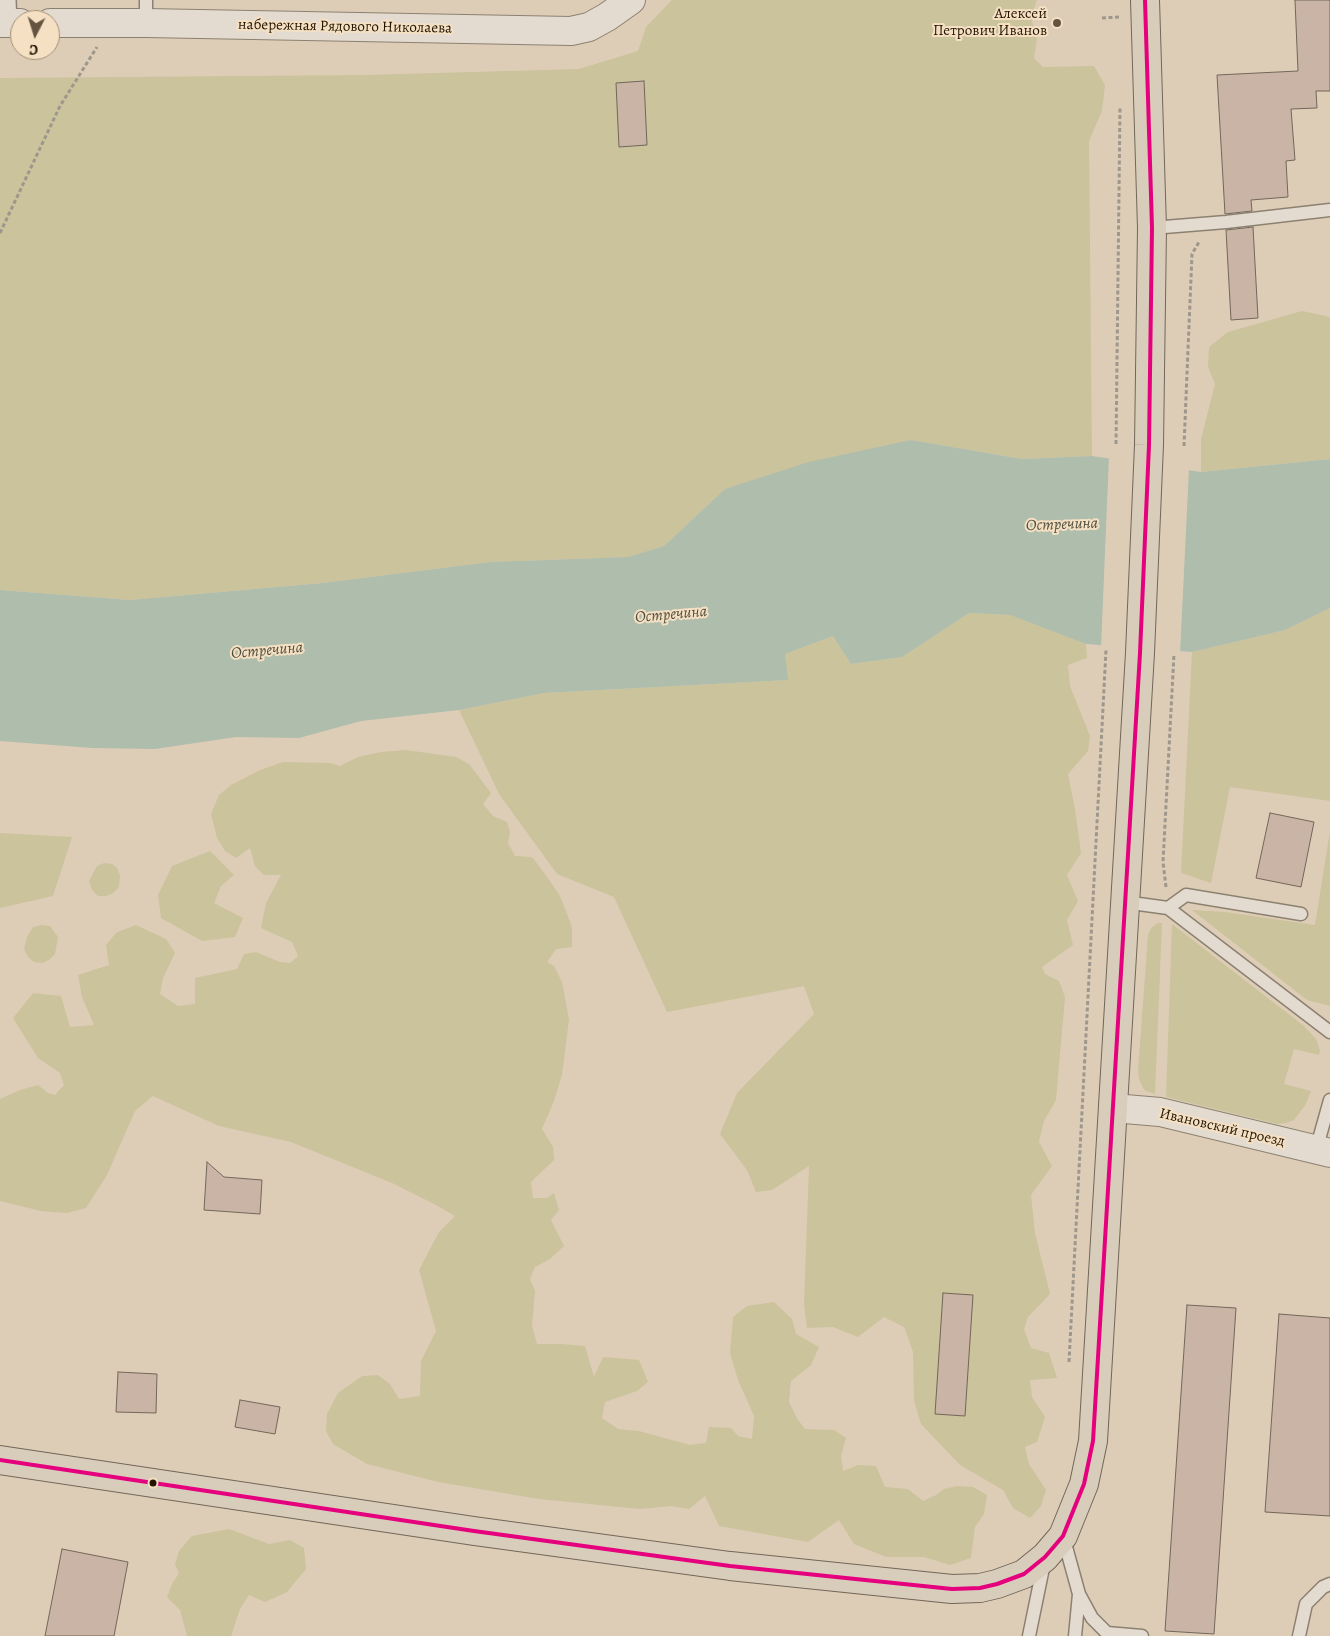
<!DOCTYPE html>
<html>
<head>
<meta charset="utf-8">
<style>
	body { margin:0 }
	#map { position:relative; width:1330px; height:1636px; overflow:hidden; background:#decdb6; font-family:Alegreya,serif }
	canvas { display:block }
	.north { position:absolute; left:10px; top:10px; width:50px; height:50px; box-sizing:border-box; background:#f5e0c4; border:1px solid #a18f76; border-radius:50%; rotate:185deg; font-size:14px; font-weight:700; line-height:20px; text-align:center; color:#241501 }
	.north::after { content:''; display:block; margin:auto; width:18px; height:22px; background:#655540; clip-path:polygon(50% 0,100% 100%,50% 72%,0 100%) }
</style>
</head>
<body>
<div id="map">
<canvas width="1330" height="1636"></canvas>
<div class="north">С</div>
</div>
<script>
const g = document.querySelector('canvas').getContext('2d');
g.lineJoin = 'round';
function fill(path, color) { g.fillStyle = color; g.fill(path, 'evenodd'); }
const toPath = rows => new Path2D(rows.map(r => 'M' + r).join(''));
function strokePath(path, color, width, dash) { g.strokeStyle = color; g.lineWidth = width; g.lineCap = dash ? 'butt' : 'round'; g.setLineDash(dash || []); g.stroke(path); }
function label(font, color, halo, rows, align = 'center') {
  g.font = font + ' Alegreya,serif'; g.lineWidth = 4; g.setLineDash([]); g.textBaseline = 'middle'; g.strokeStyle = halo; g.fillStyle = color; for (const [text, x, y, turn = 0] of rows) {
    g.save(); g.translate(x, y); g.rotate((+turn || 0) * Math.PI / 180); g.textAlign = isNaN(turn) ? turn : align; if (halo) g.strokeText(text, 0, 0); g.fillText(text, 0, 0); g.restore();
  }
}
const green = toPath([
	[672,0,1037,0,1031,17,1037,39,1034,58,1043,67,1094,66,1105,85,1102,111,1089,141,1092,456,1022,459,911,440,725,489,664,546,628,557,491,562,323,583,130,600,0,590,0,78,365,75,579,69,638,51,646,27],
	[1302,311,1330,317,1330,459,1201,472,1201,439,1215,384,1208,367,1209,347,1228,332],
	[1330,608,1330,801,1230,787,1211,883,1181,873,1192,652,1285,630],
	[969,613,1010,615,1086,644,1087,658,1068,665,1070,686,1090,736,1088,751,1068,774,1075,809,1081,853,1067,875,1078,901,1067,920,1073,945,1042,967,1045,974,1059,981,1065,997,1056,1100,1044,1121,1039,1142,1052,1166,1031,1195,1035,1233,1050,1294,1028,1317,1024,1329,1031,1348,1049,1353,1057,1378,1030,1380,1032,1397,1045,1417,1037,1442,1025,1447,1029,1464,1046,1490,1041,1506,1030,1518,1013,1508,1003,1490,960,1465,921,1424,914,1401,913,1352,904,1327,884,1317,858,1337,833,1327,807,1328,804,1304,809,1166,772,1190,756,1192,747,1170,720,1134,737,1093,814,1014,804,986,667,1012,614,897,557,874,499,794,459,710,544,693,787,680,785,654,833,636,851,664,902,657],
	[406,750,456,757,469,764,491,793,483,804,493,816,507,822,510,832,508,843,515,856,532,857,545,874,560,896,572,927,572,947,556,949,547,962,554,966,562,982,569,1019,562,1075,554,1101,542,1129,553,1147,554,1160,531,1182,533,1198,547,1198,554,1193,559,1210,551,1220,564,1246,550,1259,535,1267,530,1279,535,1291,532,1326,537,1344,562,1344,585,1346,594,1377,603,1357,639,1360,648,1382,637,1391,605,1402,602,1418,618,1429,639,1431,690,1445,706,1443,709,1427,731,1428,738,1436,752,1439,754,1416,738,1380,730,1353,733,1317,747,1306,774,1302,792,1319,796,1334,819,1347,811,1365,791,1381,789,1402,798,1420,805,1429,834,1430,846,1438,841,1456,843,1471,858,1465,876,1466,885,1487,908,1489,923,1501,936,1495,944,1489,957,1486,973,1487,987,1495,984,1514,975,1527,971,1558,950,1565,924,1557,886,1557,854,1544,839,1520,808,1542,719,1526,705,1496,689,1509,671,1506,640,1509,539,1499,438,1482,367,1464,333,1444,326,1431,327,1414,338,1393,362,1376,378,1375,390,1384,399,1399,420,1396,421,1361,436,1331,419,1270,439,1232,455,1216,436,1205,392,1183,291,1142,219,1126,153,1096,135,1111,107,1175,86,1208,67,1213,41,1211,0,1201,0,1099,20,1090,38,1085,48,1093,55,1095,64,1085,60,1073,38,1058,13,1018,33,993,61,996,70,1027,94,1025,82,997,78,975,109,965,106,945,117,932,136,925,166,939,175,953,163,978,160,994,178,1006,195,1004,195,978,237,969,244,954,256,952,280,962,290,963,298,956,292,942,261,928,266,903,281,875,264,875,255,866,250,848,236,858,225,851,217,838,211,814,219,795,231,785,260,770,283,762,330,763,340,766,358,757,381,752],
	[1330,831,1330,1006,1307,1000,1192,910,1225,912,1315,925],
	[0,833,72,837,53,896,0,908],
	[210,851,234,875,221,886,214,903,243,918,235,937,202,941,161,918,158,895,172,866],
	[104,863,112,864,117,868,120,875,119,887,113,893,106,896,98,896,92,890,89,881,97,866],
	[1158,923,1162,923,1155,1094,1146,1091,1143,1088,1139,1079,1138,1071,1148,935,1151,928],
	[1172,924,1304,1026,1316,1039,1320,1050,1319,1055,1294,1049,1284,1084,1311,1091,1306,1104,1294,1120,1286,1123,1277,1124,1166,1097],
	[42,925,50,926,58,937,55,954,49,960,42,963,34,962,28,957,24,949,27,937,33,927],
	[229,1529,269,1544,290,1540,304,1548,306,1569,287,1592,265,1602,249,1595,240,1609,231,1636,187,1636,180,1610,167,1597,172,1584,179,1573,175,1564,179,1551,192,1536]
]);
const water = toPath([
	[911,440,1022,459,1092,456,1201,472,1330,459,1330,608,1285,630,1192,652,1086,644,1010,615,969,613,902,657,851,664,833,636,785,654,788,680,544,693,459,710,361,721,299,738,236,737,155,749,92,748,0,741,0,590,130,600,323,583,491,562,628,557,664,546,725,489,809,462]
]);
const pier = toPath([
	[1109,456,1189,468,1180,654,1101,648]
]);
const building = toPath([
	[1295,0,1330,0,1330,91,1316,91,1317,108,1291,109,1295,160,1286,161,1288,197,1251,200,1252,211,1225,214,1217,75,1298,71,1295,0],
	[644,81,647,145,619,147,616,83,644,81],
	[1253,227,1258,318,1231,320,1226,230,1253,227],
	[1270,813,1314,822,1301,887,1256,878,1270,813],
	[207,1162,224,1177,262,1180,260,1214,204,1210,207,1162],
	[943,1293,973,1295,965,1416,935,1414,943,1293],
	[1187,1305,1236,1308,1214,1634,1165,1631,1187,1305],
	[1279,1314,1330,1318,1330,1516,1265,1512,1279,1314],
	[118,1372,157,1374,156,1413,116,1412,118,1372],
	[240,1400,280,1407,275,1434,235,1427,240,1400],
	[62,1549,128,1562,114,1636,45,1636,62,1549]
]);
const path = toPath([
	[1102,18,1119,17],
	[0,233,60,106,97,47],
	[1116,444,1120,107],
	[1184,446,1192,254,1199,242],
	[1166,887,1163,862,1174,654],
	[1069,1362,1106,650]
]);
const service = toPath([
	[146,23,146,0],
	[1152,228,1226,222,1330,210],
	[1124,902,1168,908,1330,1032],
	[1168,908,1186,895,1301,914],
	[1316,1150,1330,1100],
	[1063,1536,1079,1594,1092,1618,1107,1633,1142,1636],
	[1029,1636,1044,1563],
	[1075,1636,1079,1594],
	[1299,1636,1306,1604,1323,1587,1330,1584]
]);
const minor = toPath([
	[3,0,4,23]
]);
const tertiary = toPath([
	[0,23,20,23],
	[50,23,146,23,571,31,589,27,607,17,631,0],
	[1113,1108,1160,1112,1330,1153]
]);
const primary = toPath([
	[0,1460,474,1531,730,1566,952,1589,980,1588,997,1584,1024,1574,1045,1557,1063,1536,1084,1484,1093,1441,1140,653,1149,445,1152,228,1145,0]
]);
const bus1 = toPath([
	[0,1460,474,1531,730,1566,952,1589,980,1588,997,1584,1024,1574,1045,1557,1063,1536,1084,1484,1093,1441,1140,653,1149,445,1152,228,1145,0]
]);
const markers = [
	[1057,23,5,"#655540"],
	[153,1483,4.5,"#241501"]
];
const poiNames = [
	["Алексей",1047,14],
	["Петрович Иванов",1047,31]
];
const streetNames = [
	["набережная Рядового Николаева",345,27,1],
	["Ивановский проезд",1222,1128,13]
];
const waterNames = [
	["Остречина",1062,525,-2],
	["Остречина",671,615,-5],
	["Остречина",267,651,-5]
];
fill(green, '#cac39c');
fill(water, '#aebdac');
fill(pier, '#decdb6');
fill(building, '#c9b4a6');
strokePath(building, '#726758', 1);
strokePath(service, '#8c8171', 15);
strokePath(minor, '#8c8171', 28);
strokePath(tertiary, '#8c8171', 30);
strokePath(primary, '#726758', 30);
strokePath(path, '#9e978c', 3, [4, 2.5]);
strokePath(service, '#e4dbd0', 12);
strokePath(minor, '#e4dbd0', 25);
strokePath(tertiary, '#e4dbd0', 28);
strokePath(primary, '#d8ccbb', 28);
strokePath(bus1, '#e5007d', 4);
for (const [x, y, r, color] of markers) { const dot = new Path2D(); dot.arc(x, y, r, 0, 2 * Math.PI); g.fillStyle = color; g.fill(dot); strokePath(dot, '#f5e0c4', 2); }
label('15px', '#241501', '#f5e0c4', poiNames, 'right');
label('15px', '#241501', '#f5e0c4', streetNames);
label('italic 16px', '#4d4d3b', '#f5e0c4', waterNames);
</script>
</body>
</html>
